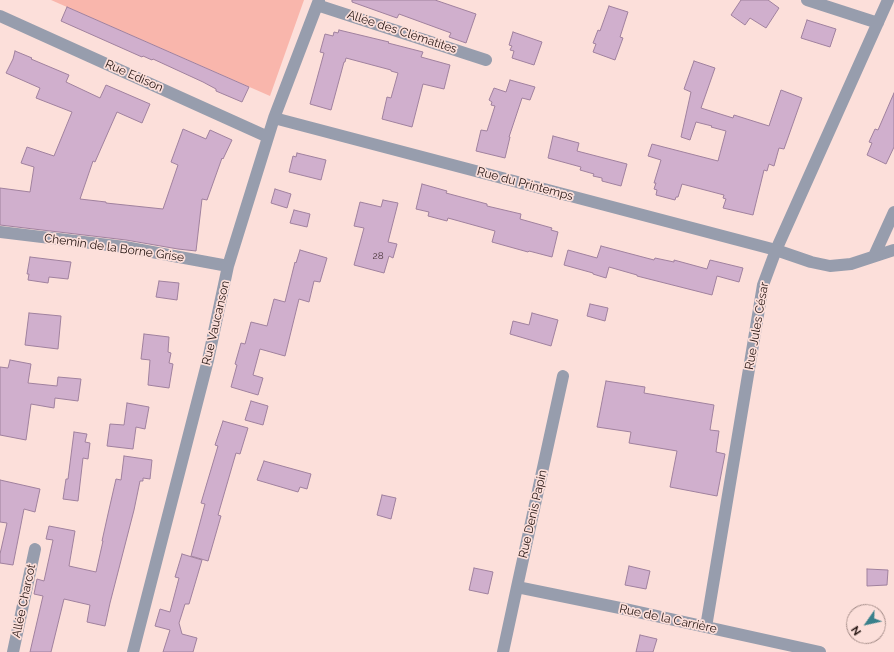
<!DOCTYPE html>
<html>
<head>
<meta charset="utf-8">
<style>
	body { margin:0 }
	#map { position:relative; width:894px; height:652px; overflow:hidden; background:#fcdfda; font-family:Raleway,sans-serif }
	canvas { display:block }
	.north { position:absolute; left:846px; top:604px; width:40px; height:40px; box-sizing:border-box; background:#fcdfda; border:1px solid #a68e8a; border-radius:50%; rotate:236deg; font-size:11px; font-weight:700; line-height:16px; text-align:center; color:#251512 }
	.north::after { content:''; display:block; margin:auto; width:14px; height:18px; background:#39808b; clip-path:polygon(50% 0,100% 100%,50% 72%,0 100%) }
</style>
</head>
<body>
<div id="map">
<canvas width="894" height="652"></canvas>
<div class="north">N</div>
</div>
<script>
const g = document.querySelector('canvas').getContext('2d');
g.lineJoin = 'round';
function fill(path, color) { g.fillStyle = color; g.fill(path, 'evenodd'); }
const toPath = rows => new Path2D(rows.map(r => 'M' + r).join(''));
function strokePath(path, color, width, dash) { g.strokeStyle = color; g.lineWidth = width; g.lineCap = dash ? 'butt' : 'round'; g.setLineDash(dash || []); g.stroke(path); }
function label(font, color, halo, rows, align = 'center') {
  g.font = font + ' Raleway,sans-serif'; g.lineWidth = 3.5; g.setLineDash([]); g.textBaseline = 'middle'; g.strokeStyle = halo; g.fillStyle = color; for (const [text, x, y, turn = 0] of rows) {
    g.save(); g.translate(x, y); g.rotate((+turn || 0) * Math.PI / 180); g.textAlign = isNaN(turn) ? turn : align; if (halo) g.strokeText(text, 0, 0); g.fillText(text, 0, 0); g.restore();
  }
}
const green = toPath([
	[51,0,304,0,270,96]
]);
const building = toPath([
	[352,0,435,0,476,14,466,43,449,37,451,33,399,14,397,18,352,2,352,0],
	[741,0,768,0,779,8,766,28,750,18,745,25,731,15,741,0],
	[609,6,628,12,620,37,623,38,615,60,593,52,596,44,593,43,598,30,600,31,609,6],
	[67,7,249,87,242,102,216,91,216,89,203,82,153,59,152,60,143,56,142,57,61,21,67,7],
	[807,20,836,29,830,47,801,38,807,20],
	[339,30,389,42,388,43,423,52,421,57,450,65,444,89,423,84,412,127,382,119,387,97,391,98,398,73,391,71,391,70,346,58,345,62,344,62,331,110,310,104,324,53,320,52,325,34,333,36,334,32,338,33,339,30],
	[513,32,542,42,534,65,512,58,514,51,510,50,512,46,509,45,513,32],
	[15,51,32,58,31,59,69,75,66,82,100,98,106,85,150,104,142,123,117,112,95,162,93,161,80,199,106,202,106,203,163,209,178,165,171,162,183,129,206,139,210,130,232,140,223,159,222,158,207,200,202,199,196,251,178,249,126,240,0,225,0,188,30,192,34,167,21,163,27,147,54,156,72,112,36,98,40,88,6,73,13,59,15,51],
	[694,61,715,68,701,108,733,118,734,115,769,126,781,90,802,98,784,149,779,148,774,166,769,164,767,171,764,170,753,215,723,208,726,199,723,198,724,195,682,184,678,197,676,197,675,200,656,195,657,190,654,189,656,183,654,183,661,160,648,156,652,144,718,161,726,131,711,127,712,126,696,122,690,140,681,137,691,92,684,89,694,61],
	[510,80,535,87,530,100,522,98,509,137,510,137,505,158,476,151,481,130,487,131,495,106,491,105,492,102,489,100,494,88,506,92,510,80],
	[894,93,894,147,886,164,867,155,872,143,869,142,875,129,878,130,894,93],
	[553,136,579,143,577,151,627,164,621,186,602,181,602,178,593,176,594,174,580,170,581,167,548,158,553,136],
	[297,153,326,160,321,180,289,172,293,156,296,157,297,153],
	[422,184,447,191,446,193,487,204,487,206,521,214,520,219,552,228,551,230,558,232,552,257,529,251,528,252,492,242,495,231,448,218,447,221,428,216,429,212,416,209,422,184],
	[275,189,291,194,287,208,271,203,275,189],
	[383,200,398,203,388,242,397,244,393,258,389,256,384,273,354,265,364,228,354,226,360,202,381,207,383,200],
	[294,210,310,214,307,227,290,223,294,210],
	[601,246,654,260,655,258,674,262,674,260,707,269,710,260,743,268,739,282,717,276,712,295,637,276,637,275,609,267,606,278,593,274,593,273,564,265,568,250,597,258,601,246],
	[300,250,327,258,320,282,314,281,309,302,299,299,285,356,260,349,253,375,263,378,258,395,231,387,237,365,235,364,241,343,245,344,251,322,267,326,274,299,285,302,295,262,296,263,300,250],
	[30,257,71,262,68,279,49,277,48,283,28,280,29,274,27,274,30,257],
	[159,281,179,283,177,300,156,297,159,281],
	[590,304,608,308,605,321,587,316,590,304],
	[29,313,61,316,58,349,25,345,29,313],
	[532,313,558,320,551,346,510,334,513,321,529,325,532,313],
	[144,334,169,337,168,352,171,353,169,363,173,364,169,388,148,385,150,360,141,359,144,334],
	[10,360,31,364,28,383,57,386,58,377,81,379,78,401,55,398,54,408,31,404,26,440,0,435,0,367,8,368,10,360],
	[606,381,645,387,644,393,714,405,710,430,719,431,716,452,725,454,717,496,670,487,677,451,629,443,631,432,597,427,606,381],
	[251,401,268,406,263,425,245,420,251,401],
	[127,403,149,407,145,429,136,427,133,449,107,446,110,424,124,425,127,403],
	[223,421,248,428,240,454,236,453,218,515,221,516,208,561,191,556,205,504,201,503,218,446,215,445,223,421],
	[74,432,87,434,85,442,90,443,88,459,83,458,78,501,63,499,66,479,68,479,74,432],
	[124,456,152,460,150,479,143,478,143,481,140,481,134,510,110,603,105,626,87,622,90,605,64,599,51,652,30,652,43,596,34,594,37,579,44,581,53,540,46,539,49,526,75,531,69,566,96,572,103,541,102,541,108,514,116,479,121,480,124,456],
	[264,461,311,474,307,489,300,487,298,492,257,480,264,461],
	[0,480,40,489,35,512,24,509,13,565,0,563,0,554,7,523,0,522,0,480],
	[382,495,396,498,391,519,377,515,382,495],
	[182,554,202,560,189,604,185,604,179,623,182,634,197,638,193,652,163,652,170,630,155,626,160,609,170,612,179,578,175,577,182,554],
	[629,566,650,571,646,589,625,585,629,566],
	[474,568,493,572,488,594,469,590,474,568],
	[867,569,888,570,887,585,867,586,867,569],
	[640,635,657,639,653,652,636,652,640,635]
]);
const minor = toPath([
	[807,0,878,23],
	[317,5,486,60],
	[0,16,268,137],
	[274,118,776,250,811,262,830,266,851,264,894,250],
	[0,232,125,247,228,266],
	[874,256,894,212],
	[517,587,620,608,820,652],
	[706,627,763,285,776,250,888,0],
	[13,652,35,549],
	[133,652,208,360,228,266,274,118,319,0],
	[503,652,517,587,563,376]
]);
const numberNames = [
	["28",378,256]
];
const streetNames = [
	["Allée des Clématites",402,32,18],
	["Rue Edison",134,76,24],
	["Rue du Printemps",525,184,15],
	["Chemin de la Borne Grise",114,248,8],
	["Rue Vaucanson",216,323,-77],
	["Rue Jules César",757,326,-80],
	["Rue Denis Papin",533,514,-77],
	["Allée Charcot",24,601,-78],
	["Rue de la Carrière",668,619,12]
];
fill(green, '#f9b6ac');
fill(building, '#d0afcd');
strokePath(building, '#a0819e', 1);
strokePath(minor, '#979dad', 12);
label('10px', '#503c41', null, numberNames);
label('12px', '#251512', '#fcdfda', streetNames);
</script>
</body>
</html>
